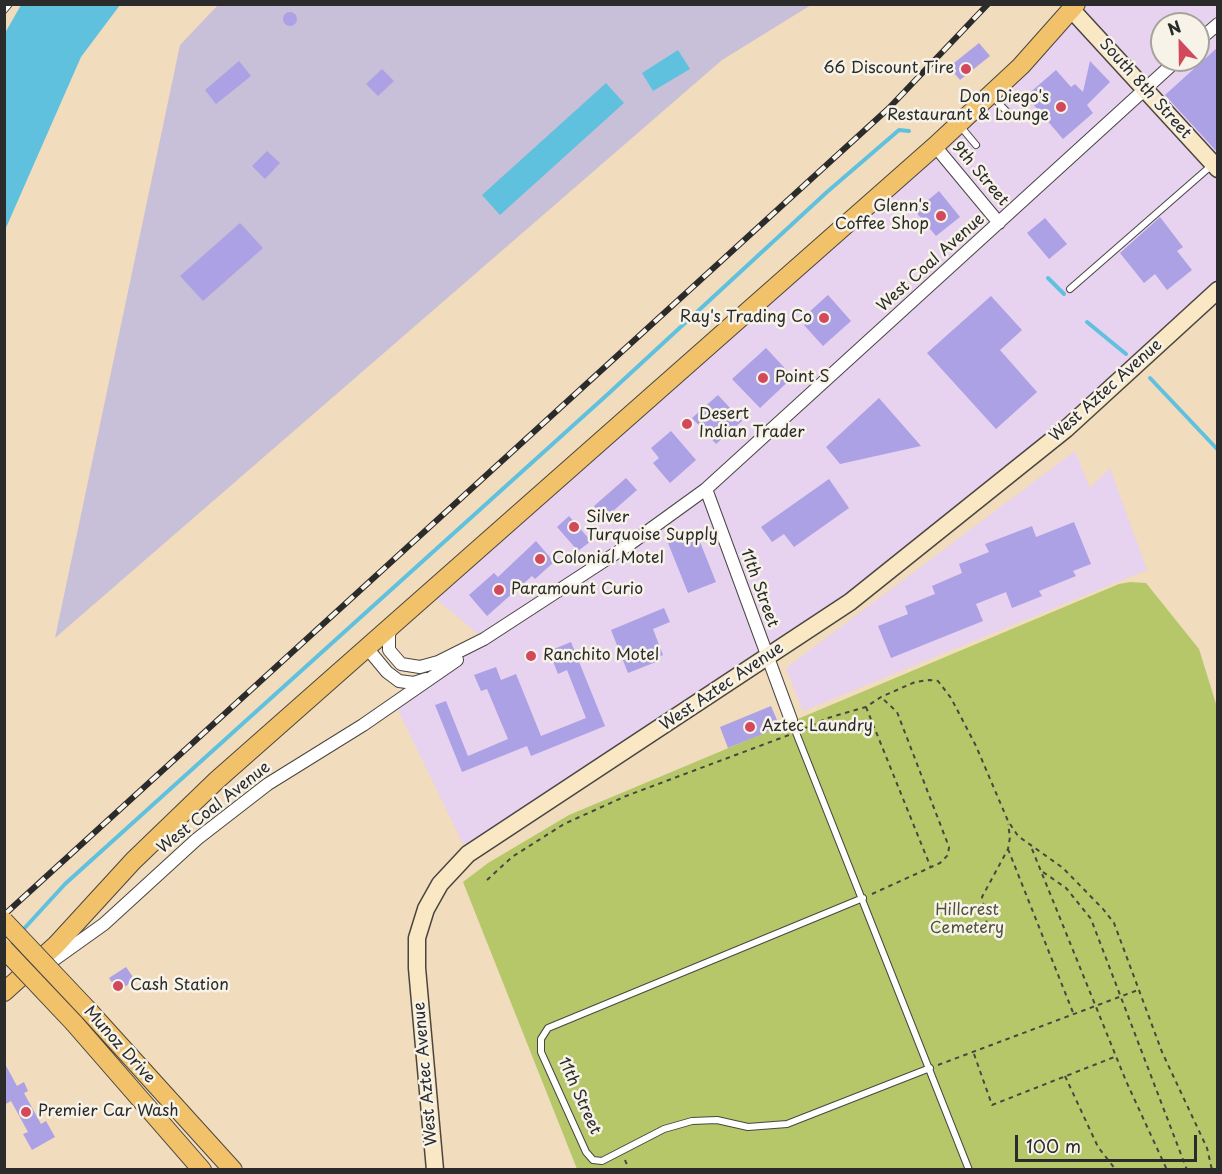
<!DOCTYPE html>
<html>
<head>
<meta charset="utf-8">
<style>
	body { margin:0 }
	#map { position:relative; width:1222px; height:1174px; overflow:hidden; background:#f1dcbd; font-family:"Playpen Sans",sans-serif }
	canvas { display:block }
	.frame { position:absolute; inset:0; border:6px solid #2b2b2b; pointer-events:none }
	.north { position:absolute; left:1150px; top:12px; width:60px; height:60px; box-sizing:border-box; background:#f7f3e8; border:2px solid #a5a39c; border-radius:50%; rotate:338deg; font-size:16px; font-weight:700; line-height:24px; text-align:center; color:#2b2b2b }
	.north::after { content:''; display:block; margin:auto; width:21px; height:27px; background:#d1495b; clip-path:polygon(50% 0,100% 100%,50% 72%,0 100%) }
	.scale { position:absolute; left:1015px; top:1135px; width:182px; height:27px; box-sizing:border-box; border:3px solid #2b2b2b; border-top:0; padding-left:8px; font-size:18px; line-height:21px; white-space:nowrap; color:#2b2b2b; -webkit-text-stroke:4px #f7f3e8; paint-order:stroke }
</style>
</head>
<body>
<div id="map">
<canvas width="1222" height="1174"></canvas>
<div class="frame"></div>
<div class="north">N</div>
<div class="scale">100 m</div>
</div>
<script>
const g = document.querySelector('canvas').getContext('2d');
g.lineJoin = 'round';
function fill(path, color) { g.fillStyle = color; g.fill(path, 'evenodd'); }
const toPath = rows => new Path2D(rows.map(r => 'M' + r).join(''));
function strokePath(path, color, width, dash) { g.strokeStyle = color; g.lineWidth = width; g.lineCap = dash ? 'butt' : 'round'; g.setLineDash(dash || []); g.stroke(path); }
function label(font, color, halo, rows, align = 'center') {
  g.font = font + ' "Playpen Sans",sans-serif'; g.lineWidth = 5; g.setLineDash([]); g.textBaseline = 'middle'; g.strokeStyle = halo; g.fillStyle = color; for (const [text, x, y, turn = 0] of rows) {
    g.save(); g.translate(x, y); g.rotate((+turn || 0) * Math.PI / 180); g.textAlign = isNaN(turn) ? turn : align; if (halo) g.strokeText(text, 0, 0); g.fillText(text, 0, 0); g.restore();
  }
}
const built = toPath([
	[1076,5,1217,5,1217,290,850,602,468,854,395,704,630,544,484,639,429,593,935,146],
	[1162,24,1198,24,1198,60,1162,60],
	[1075,451,1090,488,1110,468,1147,570,803,711,786,668]
]);
const industrial = toPath([
	[218,5,811,5,722,60,55,638,180,45]
]);
const green = toPath([
	[1130,582,1146,583,1199,649,1217,707,1217,1169,577,1169,463,882,488,863,569,815,1119,584]
]);
const water = toPath([
	[21,5,120,5,81,57,5,230,5,33],
	[678,50,690,69,653,91,642,73],
	[606,83,624,103,500,215,482,195]
]);
const stream = toPath([
	[1048,278,1064,294],
	[1087,322,1126,354],
	[1150,378,1218,450],
	[21,932,65,884,608,394,827,192,899,130,909,131]
]);
const building = toPath([
	'283 19a7 7 0 1 1 14 0a7 7 0 1 1-14 0Z',
	[979,43,990,56,960,80,949,67],
	[1218,47,1218,153,1165,95],
	[239,61,251,76,216,104,205,90],
	[1090,61,1110,82,1087,105,1093,113,1063,139,1026,96,1056,70,1071,87,1075,84,1083,92],
	[382,69,394,81,378,96,366,84],
	[267,151,280,163,265,179,252,166],
	[939,191,960,217,936,236,915,211],
	[1160,217,1183,247,1177,251,1192,270,1167,290,1155,274,1144,283,1120,253],
	[1045,218,1067,244,1049,259,1027,233],
	[240,223,263,248,203,301,180,276],
	[828,295,851,321,823,346,804,325,812,318,808,313],
	[991,296,1022,330,1000,350,1037,392,996,429,927,353],
	[766,348,793,377,760,408,732,379],
	[718,395,742,421,716,444,692,418],
	[879,398,921,446,840,464,826,447],
	[671,431,696,460,670,483,653,463,659,458,651,448],
	[626,478,637,490,604,519,594,506],
	[829,479,849,508,794,547,784,534,772,542,761,527],
	[569,516,591,541,578,551,557,527],
	[1074,522,1091,564,1073,571,1076,576,1039,591,1042,596,1012,608,1006,592,976,604,983,621,891,658,878,626,908,614,905,606,935,594,932,586,962,573,959,564,989,552,985,544,1032,526,1036,537],
	[696,532,716,582,688,593,668,543],
	[536,541,554,562,535,579,532,576,487,616,469,595,494,573,498,577],
	[664,608,670,622,653,629,663,655,655,659,656,662,628,673,611,630],
	[571,642,605,726,531,756,527,746,462,772,435,705,446,701,468,756,508,739,487,689,481,691,474,675,496,667,501,680,516,674,541,736,586,718,567,670,558,674,549,651],
	[771,706,780,727,728,748,720,727],
	[126,967,135,980,118,991,109,978],
	[4,1062,17,1086,24,1082,28,1091,24,1093,41,1124,46,1121,55,1137,32,1150,23,1134,28,1132,11,1101,4,1105]
]);
const path = toPath([
	[866,707,931,868],
	[803,729,828,718,866,707,881,697,915,682,929,680,938,681,951,698,976,746,1008,821,1018,836,1063,868,1103,909,1114,923,1162,1052,1207,1148,1212,1170],
	[1008,849,1074,1015],
	[1032,849,1126,1081,1167,1170],
	[1043,872,1066,888,1091,919,1187,1170],
	[487,880,512,857,564,824,626,796,789,735],
	[872,894,940,863,948,855,949,847,897,712,881,697],
	[987,925,982,897,1008,849,1010,837,1008,824],
	[974,1054,992,1105,1117,1056],
	[938,1065,1138,990],
	[1065,1076,1098,1147,1116,1170],
	[625,1160,629,1170]
]);
const lane = toPath([
	[4,10,9,4],
	[991,95,1009,114],
	[961,127,976,145],
	[1070,289,1212,165],
	[791,720,969,1170],
	[863,898,548,1028,541,1039,541,1052,586,1152,593,1160,602,1161,664,1129,692,1121,717,1120,748,1127,787,1124,930,1068]
]);
const street = toPath([
	[1198,41,1218,24],
	[935,146,999,223],
	[706,489,791,720],
	[392,628,389,634,389,650,401,664,420,667,438,662,484,639,630,544,706,489,1177,60],
	[367,648,387,672,399,681,414,683,426,679],
	[41,969,104,924,197,839,268,784,363,725,457,660]
]);
const secondary = toPath([
	[1072,10,1218,169],
	[435,1170,417,968,417,938,426,909,440,884,468,854,850,602,1066,429,1218,290]
]);
const primary = toPath([
	[4,992,56,945,133,861,217,780,935,146,1021,66,1076,4],
	[88,1010,233,1170],
	[74,1023,202,1170]
]);
const rail = toPath([
	[4,915,889,108,988,4]
]);
const primaryBridge = toPath([
	[4,921,88,1010],
	[4,949,74,1023]
]);
const markers = [
	[966,69,6,"#d1495b"],
	[1061,107,6,"#d1495b"],
	[941,216,6,"#d1495b"],
	[824,318,6,"#d1495b"],
	[763,378,6,"#d1495b"],
	[687,424,6,"#d1495b"],
	[574,527,6,"#d1495b"],
	[540,559,6,"#d1495b"],
	[499,590,6,"#d1495b"],
	[531,656,6,"#d1495b"],
	[750,727,6,"#d1495b"],
	[118,986,6,"#d1495b"],
	[26,1112,6,"#d1495b"]
];
const poiNames = [
	["66 Discount Tire",954,69,"right"],
	["Don Diego's",1049,98,"right"],
	["Restaurant & Lounge",1049,116,"right"],
	["Glenn's",929,207,"right"],
	["Coffee Shop",929,225,"right"],
	["Ray's Trading Co",812,318,"right"],
	["Point S",775,378],
	["Desert",699,415],
	["Indian Trader",699,433],
	["Silver",586,518],
	["Turquoise Supply",586,536],
	["Colonial Motel",552,559],
	["Paramount Curio",511,590],
	["Ranchito Motel",543,656],
	["Aztec Laundry",762,727],
	["Cash Station",130,986],
	["Premier Car Wash",38,1112]
];
const streetNames = [
	["South 8th Street",1145,89,48],
	["9th Street",980,174,50],
	["West Coal Avenue",931,263,-42],
	["West Aztec Avenue",1106,391,-42],
	["11th Street",759,588,70],
	["West Aztec Avenue",722,687,-34],
	["West Coal Avenue",214,808,-38],
	["Munoz Drive",119,1045,48],
	["West Aztec Avenue",426,1074,-95],
	["11th Street",579,1096,66]
];
const parkNames = [
	["Hillcrest",967,911],
	["Cemetery",967,929]
];
fill(built, '#e7d2ef');
fill(industrial, '#c8bfd8');
fill(green, '#b6c76a');
fill(water, '#60c1df');
strokePath(stream, '#60c1df', 4);
fill(building, '#aca1e4');
strokePath(lane, '#494641', 8);
strokePath(street, '#494641', 14);
strokePath(secondary, '#494641', 19);
strokePath(primary, '#494641', 20);
strokePath(path, '#494641', 2, [4.5, 4.5]);
strokePath(lane, '#fff', 6);
strokePath(street, '#fff', 12);
strokePath(secondary, '#fae7c3', 16);
strokePath(primary, '#f2c26a', 18);
strokePath(rail, '#2b2b2b', 6);
strokePath(rail, '#f7f3e8', 4, [11]);
strokePath(primaryBridge, '#494641', 20, []);
strokePath(primaryBridge, '#f2c26a', 18);
for (const [x, y, r, color] of markers) { const dot = new Path2D(); dot.arc(x, y, r, 0, 2 * Math.PI); g.fillStyle = color; g.fill(dot); strokePath(dot, '#f7f3e8', 2); }
label('16px', '#2b2b2b', '#f7f3e8', poiNames, 'left');
label('16px', '#2b2b2b', '#f7f3e8', streetNames);
label('16px', '#4e523b', '#f7f3e8', parkNames);
</script>
</body>
</html>
